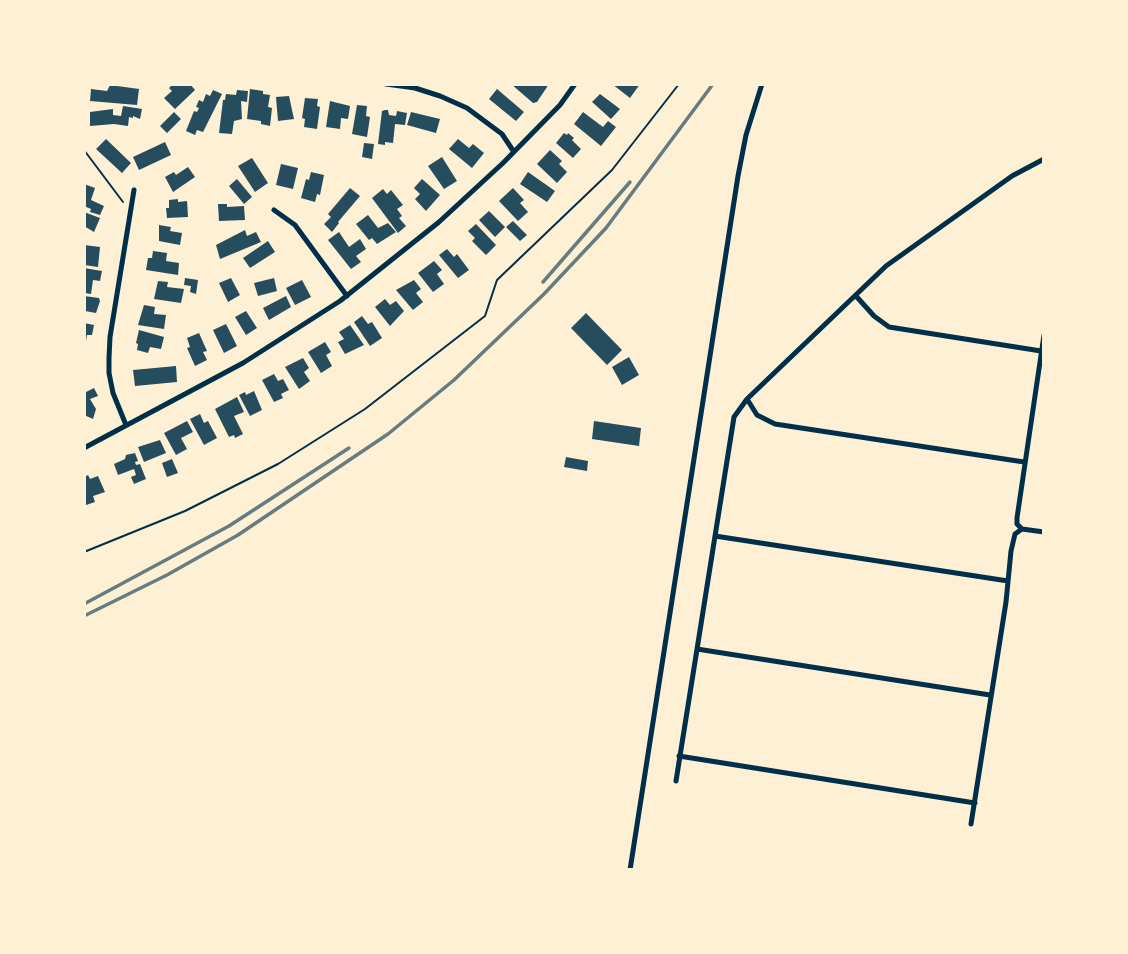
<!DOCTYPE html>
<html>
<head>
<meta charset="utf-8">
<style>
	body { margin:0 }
	#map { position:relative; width:1128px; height:954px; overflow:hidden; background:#fdf0d5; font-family:Rubik,sans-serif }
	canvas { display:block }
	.frame { position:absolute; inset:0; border:86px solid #fdf0d5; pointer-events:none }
</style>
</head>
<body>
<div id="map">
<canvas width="1128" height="954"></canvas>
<div class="frame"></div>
</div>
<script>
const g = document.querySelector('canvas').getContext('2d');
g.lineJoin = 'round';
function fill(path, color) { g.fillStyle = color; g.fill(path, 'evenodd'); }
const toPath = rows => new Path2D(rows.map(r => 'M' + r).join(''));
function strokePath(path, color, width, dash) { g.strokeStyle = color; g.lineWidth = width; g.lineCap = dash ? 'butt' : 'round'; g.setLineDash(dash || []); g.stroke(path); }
const building = toPath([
	[173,84,177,86,190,84,195,90,175,109,164,98,172,91,169,88],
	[511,84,549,84,537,102,533,103],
	[612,84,640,84,630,98],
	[110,85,139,89,137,105,90,101,91,89,107,91],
	[250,89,263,91,263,94,270,95,268,107,272,108,270,126,261,124,261,121,247,119],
	[497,89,524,112,516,121,489,99],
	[213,90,222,94,203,132,197,130,195,135,186,131,194,111,197,112,199,108,196,107,199,100,203,102,206,94,210,96],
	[237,90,248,91,247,102,241,101,242,119,234,121,232,134,219,133,223,100,225,100,226,94,236,95],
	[600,94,620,109,611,119,592,102],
	[289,96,294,119,278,121,276,97],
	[305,98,318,99,317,106,320,107,317,129,304,127,305,119,302,118],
	[330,101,350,106,348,119,341,118,340,129,326,127],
	[357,105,367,106,366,116,370,117,367,137,352,134],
	[123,106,142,109,140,119,133,116,133,118,129,117,128,126,114,124,90,126,90,112,113,109,113,115,121,116],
	[385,110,388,110,389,115,396,116,397,111,407,113,405,125,395,124,393,143,385,142,385,145,378,144,382,111],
	[174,112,181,119,167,133,160,126],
	[411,112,440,119,436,133,407,125],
	[583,112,603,127,608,121,616,127,601,146,574,124],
	[564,133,567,135,568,133,574,138,572,140,581,149,573,158,556,143],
	[106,139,131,163,122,173,96,149],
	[458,139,469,148,473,144,484,153,472,168,449,149],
	[165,142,171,155,139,170,133,157],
	[364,143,374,144,372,159,362,157],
	[550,150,562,161,559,164,567,172,557,183,537,164],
	[442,157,457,181,444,189,428,166],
	[252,158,268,183,255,192,238,166],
	[281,164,298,168,293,189,276,185],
	[188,167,195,177,173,192,165,177,174,172,176,175],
	[311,172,324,175,320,195,317,194,315,202,301,198,306,179,309,180],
	[528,172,555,191,547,202,520,184],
	[237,179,252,197,244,204,229,186],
	[422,179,440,195,426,211,415,199,420,194,414,188],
	[84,184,95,188,91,200,104,206,100,215,90,212,91,209,84,206],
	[350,188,360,196,338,222,339,223,332,232,324,224,331,217,328,214],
	[513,188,524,200,520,203,528,212,518,221,499,201],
	[383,189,387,194,391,190,403,205,397,209,402,216,399,218,406,226,398,233,372,198],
	[178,199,178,202,187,201,188,217,167,218,166,208,169,208,169,200],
	[218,204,227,204,227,207,244,206,245,220,219,221],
	[489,211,505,227,495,237,479,220],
	[84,212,100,218,94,232,84,226],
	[368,215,378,228,388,223,396,232,377,244,372,238,369,240,356,224],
	[513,221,527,235,520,241,506,227],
	[476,224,496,245,486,255,472,241,475,238,468,231],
	[159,225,171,227,170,231,182,233,180,245,159,241],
	[245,230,247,236,256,232,261,242,220,259,216,245],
	[339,232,349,247,360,239,366,249,356,256,361,262,351,269,328,240],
	[268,241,275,252,250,268,243,258],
	[84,245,100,247,98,267,84,265],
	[447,249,454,257,457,254,469,270,458,278,439,255],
	[153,251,167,253,166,261,179,263,178,275,146,270,148,258,152,258],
	[434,261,442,270,437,274,444,284,433,292,418,273],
	[84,268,102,271,100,281,93,280,91,294,84,293],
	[185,278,198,280,196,294,190,292,191,286,184,285],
	[231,278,240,295,228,302,219,283],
	[274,278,277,291,258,296,254,283],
	[302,280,311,297,295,305,286,288],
	[414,280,421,289,416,293,423,302,413,310,396,290],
	[158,281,168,282,167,287,184,289,181,303,154,299],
	[84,296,99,298,100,301,96,313,85,311],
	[286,296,291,307,269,320,263,308],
	[385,299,390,305,396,301,404,311,390,326,375,307],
	[144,305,155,307,154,314,166,315,164,329,138,325],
	[246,311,257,328,246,335,235,317],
	[586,313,622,350,607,365,571,328],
	[362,316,368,324,372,322,382,338,370,346,354,322],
	[84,323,94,325,92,335,87,335,86,341],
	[226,324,237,346,224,353,213,330],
	[350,325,364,345,345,354,338,342,344,339,339,332],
	[139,330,164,337,161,349,150,347,148,353,137,350,138,344,136,343],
	[199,333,207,351,203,352,207,360,195,366,187,348,190,347,187,338],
	[325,342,331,352,326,355,332,366,321,373,308,352],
	[629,357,639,375,622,385,612,367],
	[303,358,309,368,304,372,310,381,299,389,285,367],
	[176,366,177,382,135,386,133,370],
	[274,374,278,381,283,379,289,390,281,394,283,398,274,402,262,380],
	[94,388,98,396,90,399,96,409,93,419,84,415,84,393],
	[254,391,262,410,250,416,239,395,245,392,246,395],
	[237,397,244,412,234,416,243,434,235,438,234,435,229,437,215,409],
	[200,414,204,423,208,421,217,438,204,445,190,419],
	[187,421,193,432,181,438,187,449,176,455,164,433],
	[594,421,641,428,639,446,592,439],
	[160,440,166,453,144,462,138,447],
	[135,453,138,461,135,462,136,465,140,464,146,479,134,484,131,477,136,475,134,469,118,475,114,464,125,459,126,455],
	[566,457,588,461,587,471,564,467],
	[172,459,178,473,167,477,162,463],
	[88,475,90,479,98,476,105,492,93,496,95,502,86,505,84,500,84,477]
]);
const path = toPath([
	[84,150,123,202],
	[84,552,185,511,278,464,365,409,485,316,497,280,612,170,679,84]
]);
const minor = toPath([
	[386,84,415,88,440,96,467,108,502,134,514,152],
	[274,210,295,225,347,296],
	[856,296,874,316,889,327,1041,351],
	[747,399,757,415,775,424,1024,462],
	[126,425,113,393,109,373,109,358,110,337,134,190],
	[84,448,243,363,340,301,439,222,503,163,560,105,575,84],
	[1022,529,1017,524,1017,518,1044,335],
	[1022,529,1044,532],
	[715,536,1008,581],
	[697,649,990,695],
	[679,756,975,803],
	[676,781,734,417,747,399,886,266,1012,176,1044,159],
	[971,824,1006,602,1011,551,1015,534,1022,529],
	[630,870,738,176,746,135,762,84]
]);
const rail = toPath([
	[543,282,630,182],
	[84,604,229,526,349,448],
	[84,616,167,575,238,535,388,434,454,380,544,294,606,228,713,84]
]);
fill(building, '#264d5e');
strokePath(path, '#003049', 2);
strokePath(minor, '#003049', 5);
strokePath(rail, '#657d81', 3.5);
</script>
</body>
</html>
